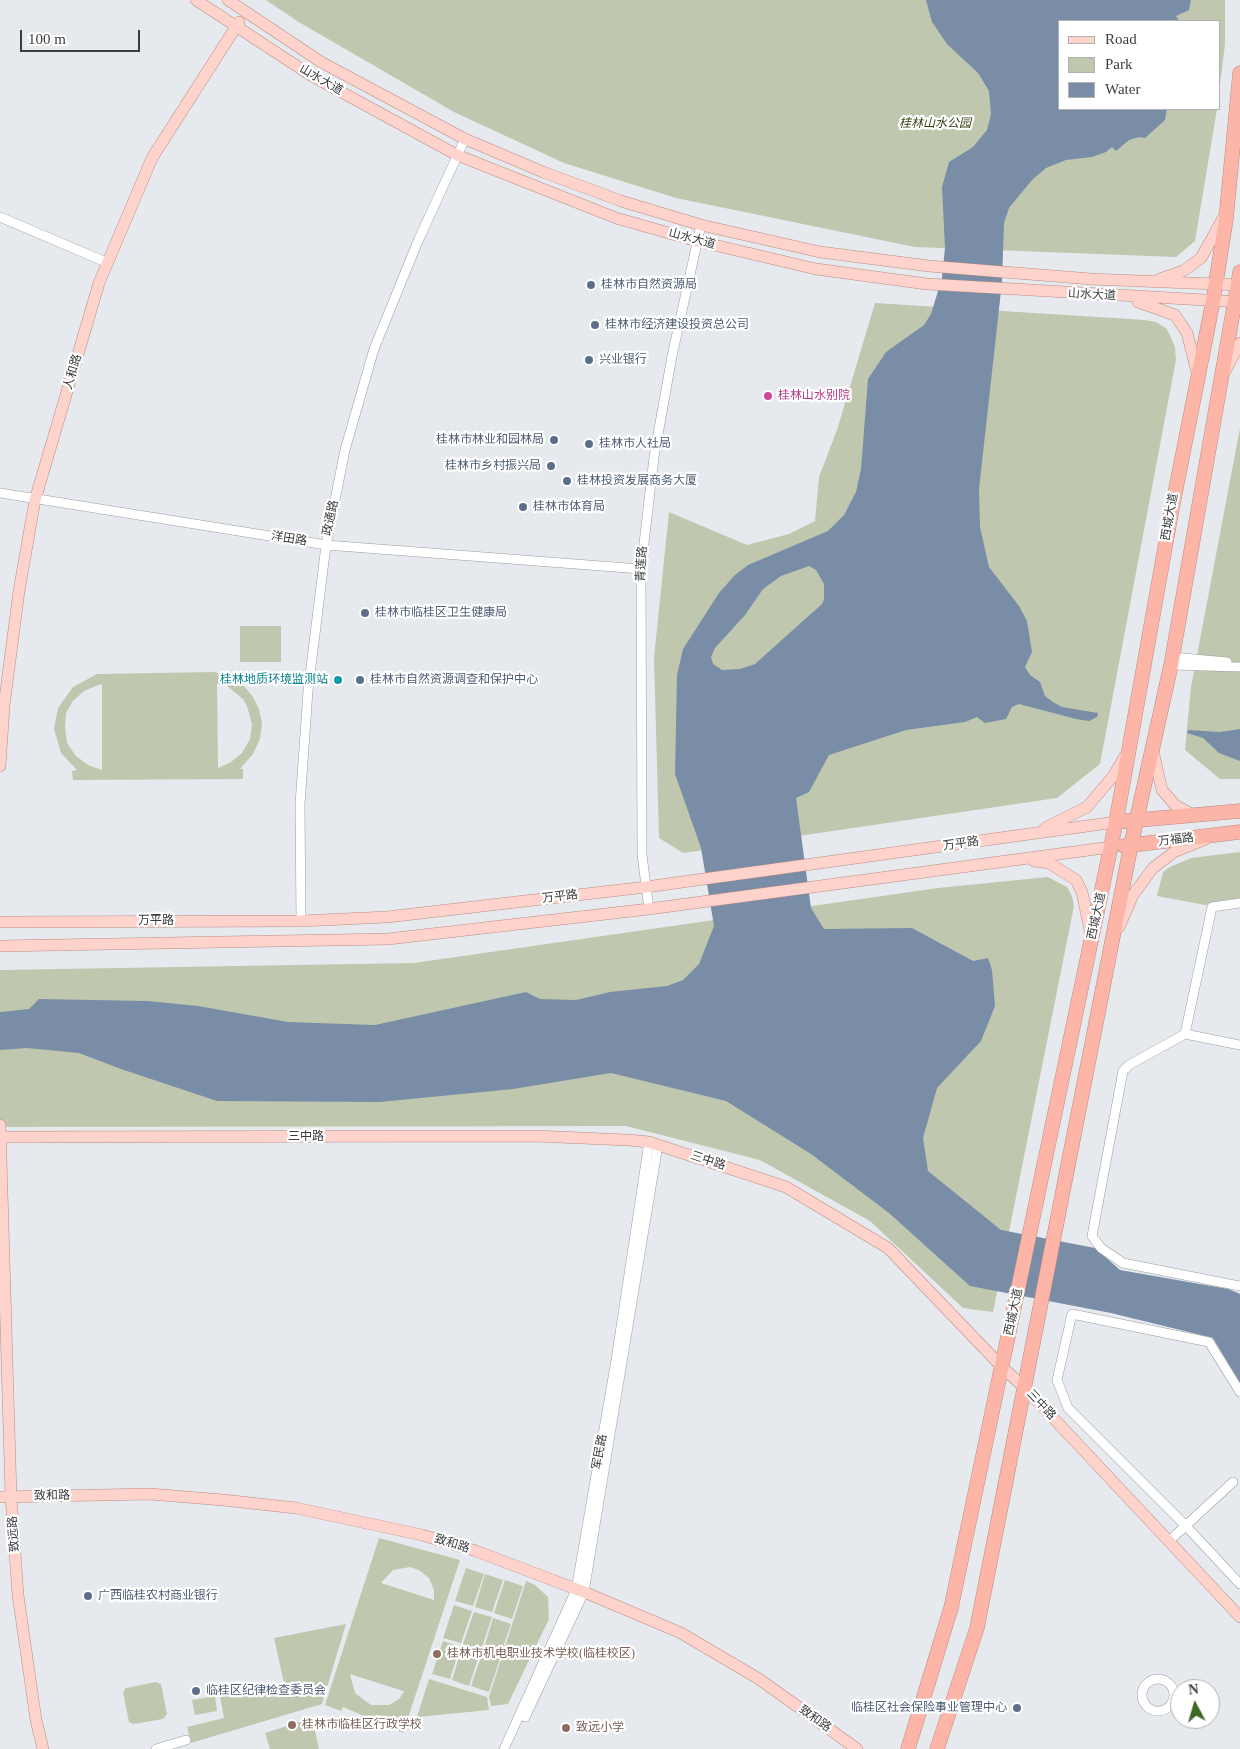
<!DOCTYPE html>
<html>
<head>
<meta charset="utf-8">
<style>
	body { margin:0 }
	#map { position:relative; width:1240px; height:1749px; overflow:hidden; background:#e6eaef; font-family:"Times New Roman",serif }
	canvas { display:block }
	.legend { position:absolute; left:1058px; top:20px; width:162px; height:90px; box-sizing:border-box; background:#fff; border:1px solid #b1b1b2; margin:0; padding:6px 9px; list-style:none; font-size:15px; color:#3b3c3e }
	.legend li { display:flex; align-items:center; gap:10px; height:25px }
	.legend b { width:25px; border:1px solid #b1b1b2 }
	.north { position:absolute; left:1170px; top:1679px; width:50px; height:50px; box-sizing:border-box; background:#fff; border:1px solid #b1b1b2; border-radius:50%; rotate:354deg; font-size:14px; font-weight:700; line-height:20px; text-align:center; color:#3b3c3e }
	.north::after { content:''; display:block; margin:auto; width:18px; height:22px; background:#3d6724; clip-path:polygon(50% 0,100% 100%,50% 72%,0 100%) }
	.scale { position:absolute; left:20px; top:30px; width:120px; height:22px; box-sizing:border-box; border:2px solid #3b3c3e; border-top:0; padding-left:6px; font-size:15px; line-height:18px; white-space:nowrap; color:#3b3c3e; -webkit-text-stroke:4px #fff; paint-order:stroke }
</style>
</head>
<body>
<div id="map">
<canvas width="1240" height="1749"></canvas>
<ul class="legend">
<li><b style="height:6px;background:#fed3cb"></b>Road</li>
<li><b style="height:14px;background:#bfc8ae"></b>Park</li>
<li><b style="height:14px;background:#798da7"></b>Water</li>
</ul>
<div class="north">N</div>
<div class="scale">100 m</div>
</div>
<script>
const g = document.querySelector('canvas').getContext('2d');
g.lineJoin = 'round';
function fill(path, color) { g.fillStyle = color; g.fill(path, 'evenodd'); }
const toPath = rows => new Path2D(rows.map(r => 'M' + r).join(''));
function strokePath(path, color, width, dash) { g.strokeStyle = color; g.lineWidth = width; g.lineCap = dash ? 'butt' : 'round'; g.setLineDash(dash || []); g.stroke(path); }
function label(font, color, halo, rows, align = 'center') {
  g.font = font + ' "Times New Roman","Noto Sans SC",serif'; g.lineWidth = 4.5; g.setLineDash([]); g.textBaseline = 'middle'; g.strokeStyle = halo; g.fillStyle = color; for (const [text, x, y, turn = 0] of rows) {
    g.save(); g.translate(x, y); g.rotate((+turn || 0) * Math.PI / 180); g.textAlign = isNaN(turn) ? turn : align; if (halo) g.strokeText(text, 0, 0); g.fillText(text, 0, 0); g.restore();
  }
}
const green = toPath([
	[266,0,1225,0,1225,44,1219,93,1219,21,1059,21,1059,109,1217,109,1195,241,1176,257,915,247,676,198,564,163,454,112,297,21],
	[875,303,1145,320,1156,322,1167,329,1175,347,1176,360,1100,764,1057,798,683,853,659,838,654,658,669,512,747,545,789,534,815,521,819,477,837,430],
	[1240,428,1240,779,1220,779,1185,750,1191,687],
	[240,626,281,626,281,662,240,662],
	[214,672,231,677,244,686,253,697,259,709,262,723,260,739,253,754,240,769,243,769,243,779,73,780,72,771,77,770,61,753,54,729,58,708,73,687,97,674],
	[217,683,227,686,243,699,247,706,252,724,250,739,242,753,231,762,218,768],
	[101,684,102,685,102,770,88,765,76,756,67,743,65,727,66,713,73,701,84,691],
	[1240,852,1240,899,1205,905,1157,896,1163,872,1170,867,1191,858],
	[1048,877,1067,887,1072,896,1074,906,993,1312,963,1308,870,1221,760,1160,626,1126,0,1127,0,970,414,963,938,888],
	[379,1538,460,1560,403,1733,343,1707,341,1711,325,1705],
	[410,1567,419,1570,429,1578,434,1590,434,1600,381,1583,393,1570],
	[350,1674,403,1691,404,1692,399,1699,389,1705,371,1705,355,1693],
	[466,1568,484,1574,473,1606,455,1601],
	[485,1574,503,1580,492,1612,475,1607],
	[505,1580,523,1586,512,1619,494,1613],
	[526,1581,535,1585,548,1597,549,1619,508,1704,491,1706,489,1697],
	[454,1605,472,1611,461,1643,443,1638],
	[474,1612,492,1617,481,1650,463,1644],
	[493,1618,511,1624,500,1656,483,1651],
	[346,1624,322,1704,191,1743,187,1727,224,1718,220,1696,284,1683,274,1638],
	[443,1641,460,1647,450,1679,432,1674],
	[462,1647,480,1653,469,1686,452,1680],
	[482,1654,500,1659,489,1692,471,1686],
	[429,1679,487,1697,489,1710,417,1717],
	[156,1682,161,1684,167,1714,163,1719,134,1724,129,1722,123,1692,126,1688],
	[215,1696,217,1711,195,1715,192,1700],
	[306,1720,313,1722,319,1749,270,1749,265,1733]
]);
const water = toPath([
	[926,0,1191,0,1189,10,1176,16,1179,21,1059,21,1059,109,1167,109,1165,120,1145,138,1139,137,1129,140,1116,151,1112,147,1106,152,1092,157,1066,160,1046,168,1032,180,1009,208,1004,223,1002,282,979,489,980,527,989,567,1019,606,1027,621,1032,652,1025,667,1030,675,1040,682,1045,696,1053,702,1062,707,1098,713,1097,717,1089,721,1076,719,1019,704,1012,707,1006,719,985,723,977,717,965,722,906,730,829,755,809,792,796,798,811,908,824,929,912,928,973,961,988,958,992,970,995,1006,981,1041,937,1088,923,1138,928,1171,1001,1230,1095,1248,1120,1270,1228,1289,1238,1293,1240,1294,1240,1383,1213,1338,1111,1313,970,1286,889,1213,811,1154,726,1101,611,1073,513,1089,380,1102,217,1101,121,1069,79,1053,27,1048,0,1050,0,1012,29,1009,39,999,148,1001,198,1006,288,1022,375,1025,526,992,540,999,576,1000,610,992,667,986,683,980,699,964,714,926,701,848,675,774,677,675,683,649,719,593,735,575,748,565,828,531,844,515,856,492,861,469,868,379,886,352,924,325,931,314,942,278,945,248,942,187,949,162,973,147,987,130,991,114,989,91,978,73,947,44,932,22],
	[809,566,816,570,824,584,824,599,822,604,755,664,740,669,722,670,713,664,711,657,715,648,745,615,763,589,781,576],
	[1240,729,1240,761,1219,753,1203,738,1187,733,1188,730,1220,732]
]);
const minor = toPath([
	[0,217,108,263],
	[0,493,326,545,641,569],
	[1172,657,1227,662],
	[1171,665,1240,667],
	[649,909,642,855,641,569,654,457,672,356,701,225],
	[301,921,300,804,308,691,326,545,345,450,374,349,418,241,465,139],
	[1185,1034,1212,907,1240,903],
	[1240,1045,1185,1034,1129,1065,1123,1071,1092,1236,1101,1248,1123,1263,1240,1286],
	[1240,1392,1209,1342,1072,1314,1057,1380,1068,1408,1185,1525,1240,1584],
	[1169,1541,1233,1482],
	'1142 1695a16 16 0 1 1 32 0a16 16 0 1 1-32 0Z',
	[525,1717,584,1592,658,1145],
	[156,1749,186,1740],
	[504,1749,576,1590,616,1360,649,1142]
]);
const major = toPath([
	[196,0,312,76,457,155,616,218,697,241,816,269,927,284,1240,302],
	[228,0,321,62,465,139,543,172,621,201,701,225,820,252,929,266,1091,279,1240,285],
	[1160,279,1183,271,1201,258,1225,215],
	[1138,302,1175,315,1187,333,1197,372],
	[1225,371,1240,343],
	[1153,751,1162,790,1175,805,1193,815],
	[0,766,4,706,19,591,35,500,99,283,152,158,239,22],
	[1045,828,1087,807,1114,775,1125,756],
	[1034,861,1049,863,1076,880,1082,892,1091,935],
	[0,922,301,921,387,917,646,887,1116,822],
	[1119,927,1133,895,1153,868,1174,852,1206,839],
	[0,946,388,939,649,909,1111,847],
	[0,1125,11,1496,18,1595,36,1720,43,1749],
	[0,1137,535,1136,628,1140,649,1142,786,1187,888,1248,1003,1368,1026,1389,1240,1617],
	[0,1497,150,1494,223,1500,296,1508,422,1535,476,1551,584,1592,681,1633,759,1679,857,1749]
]);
const highway = toPath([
	[1116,822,1240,811],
	[1124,846,1240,832],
	[908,1749,951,1608,1116,822,1171,514,1213,301,1226,219,1240,73],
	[937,1749,977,1628,1131,845,1171,665,1240,272]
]);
const markers = [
	[591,285,5,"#5c6f8a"],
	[595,325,5,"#5c6f8a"],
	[589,360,5,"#5c6f8a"],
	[768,396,5,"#d1479c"],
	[554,440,5,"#5c6f8a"],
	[589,444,5,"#5c6f8a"],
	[551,466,5,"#5c6f8a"],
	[567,481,5,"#5c6f8a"],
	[523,507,5,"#5c6f8a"],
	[365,613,5,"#5c6f8a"],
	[338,680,5,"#0f9aa8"],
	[360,680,5,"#5c6f8a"],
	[88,1596,5,"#5c6f8a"],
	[437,1654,5,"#8d6e63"],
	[196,1691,5,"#5c6f8a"],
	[1017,1708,5,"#5c6f8a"],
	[292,1725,5,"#8d6e63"],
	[566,1728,5,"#8d6e63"]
];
const streetNames = [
	["山水大道",321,80,30],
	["山水大道",692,239,15],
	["山水大道",1092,295,3],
	["人和路",73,372,-74],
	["西城大道",1170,517,-80],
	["政通路",331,518,-78],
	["洋田路",289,539,9],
	["青莲路",642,564,-86],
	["万福路",1176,840,-7],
	["万平路",961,844,-8],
	["万平路",560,897,-7],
	["西城大道",1097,916,-78],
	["万平路",156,921],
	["三中路",306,1137],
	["三中路",708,1161,18],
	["西城大道",1014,1312,-78],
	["三中路",1041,1405,47],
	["军民路",600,1452,-80],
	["致和路",52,1496,-1],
	["致远路",14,1534,-94],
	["致和路",452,1544,17],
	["致和路",815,1719,35]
];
const parkNames = [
	["桂林山水公园",935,124]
];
const serviceNames = [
	["桂林市自然资源局",601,285],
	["桂林市经济建设投资总公司",605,325],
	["兴业银行",599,360],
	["桂林市林业和园林局",544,440,"right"],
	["桂林市人社局",599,444],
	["桂林市乡村振兴局",541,466,"right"],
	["桂林投资发展商务大厦",577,481],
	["桂林市体育局",533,507],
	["桂林市临桂区卫生健康局",375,613],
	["桂林市自然资源调查和保护中心",370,680],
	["广西临桂农村商业银行",98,1596],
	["临桂区纪律检查委员会",206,1691],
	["临桂区社会保险事业管理中心",1007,1708,"right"]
];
const hotelNames = [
	["桂林山水别院",778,396]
];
const cultureNames = [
	["桂林地质环境监测站",328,680]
];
const educationNames = [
	["桂林市机电职业技术学校(临桂校区)",447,1654],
	["桂林市临桂区行政学校",302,1725],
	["致远小学",576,1728]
];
fill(green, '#bfc8ae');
fill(water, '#798da7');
strokePath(minor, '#9a9da1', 10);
strokePath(major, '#b98b83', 12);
strokePath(highway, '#b98b83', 15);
strokePath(minor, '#fff', 9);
strokePath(major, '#fed3cb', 11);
strokePath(highway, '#fdb5a8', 14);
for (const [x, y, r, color] of markers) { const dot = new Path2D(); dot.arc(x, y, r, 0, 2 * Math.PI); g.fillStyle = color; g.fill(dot); strokePath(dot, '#fff', 2); }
label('12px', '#3b3c3e', '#fff', streetNames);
label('italic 12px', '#374310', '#fff', parkNames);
label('12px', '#4e5e75', '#fff', serviceNames, 'left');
label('12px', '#b23c85', '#fff', hotelNames, 'left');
label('12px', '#0d838f', '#fff', cultureNames, 'right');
label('12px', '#785e54', '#fff', educationNames, 'left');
</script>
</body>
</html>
